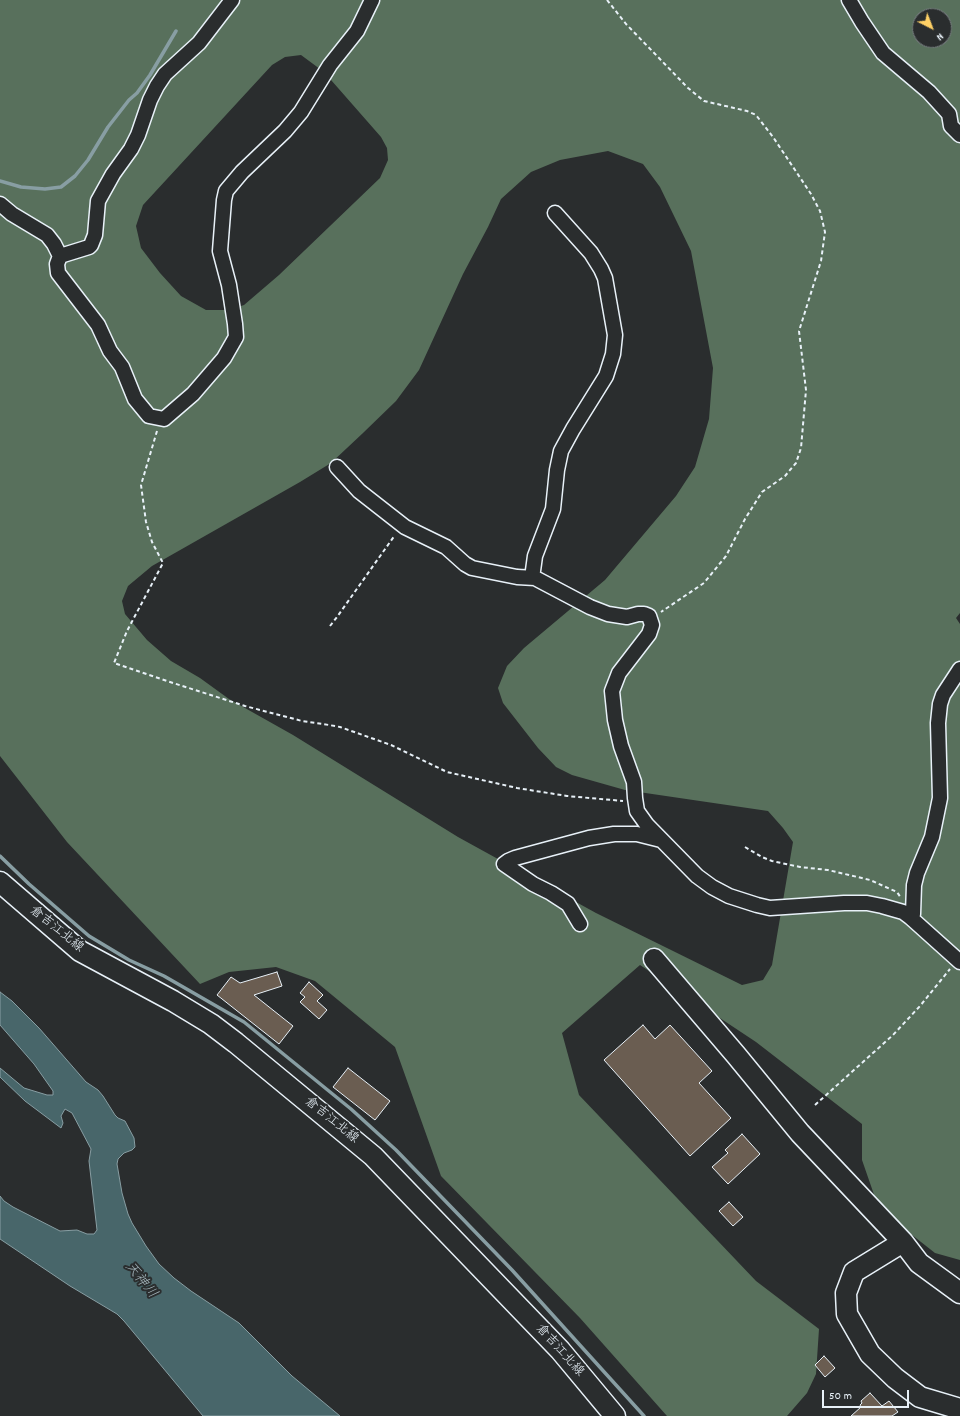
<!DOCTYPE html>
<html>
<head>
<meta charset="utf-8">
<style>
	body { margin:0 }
	#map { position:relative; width:960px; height:1416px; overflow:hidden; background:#2a2d2e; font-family:Dekko,sans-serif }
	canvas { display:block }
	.north { position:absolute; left:912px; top:8px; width:40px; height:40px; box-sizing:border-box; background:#2a2d2e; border:1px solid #767b7f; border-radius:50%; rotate:138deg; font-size:11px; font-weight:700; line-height:16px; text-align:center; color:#e8f1f8 }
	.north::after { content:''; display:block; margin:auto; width:14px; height:18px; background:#ffd166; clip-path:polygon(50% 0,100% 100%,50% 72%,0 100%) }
	.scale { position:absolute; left:822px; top:1390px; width:87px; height:18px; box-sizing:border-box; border:2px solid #e8f1f8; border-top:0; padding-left:5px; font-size:12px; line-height:14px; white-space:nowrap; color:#e8f1f8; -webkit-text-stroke:3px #2a2d2e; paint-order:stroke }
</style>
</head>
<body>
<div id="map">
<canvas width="960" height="1416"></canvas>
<div class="north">N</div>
<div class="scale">50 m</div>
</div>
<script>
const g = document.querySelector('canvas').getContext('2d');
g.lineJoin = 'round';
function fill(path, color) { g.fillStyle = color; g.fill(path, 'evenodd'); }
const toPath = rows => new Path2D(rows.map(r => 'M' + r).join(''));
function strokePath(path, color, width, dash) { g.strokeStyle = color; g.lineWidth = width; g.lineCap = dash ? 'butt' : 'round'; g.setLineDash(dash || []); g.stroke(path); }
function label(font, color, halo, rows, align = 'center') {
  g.font = font + ' Dekko,"Klee One",sans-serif'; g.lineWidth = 4; g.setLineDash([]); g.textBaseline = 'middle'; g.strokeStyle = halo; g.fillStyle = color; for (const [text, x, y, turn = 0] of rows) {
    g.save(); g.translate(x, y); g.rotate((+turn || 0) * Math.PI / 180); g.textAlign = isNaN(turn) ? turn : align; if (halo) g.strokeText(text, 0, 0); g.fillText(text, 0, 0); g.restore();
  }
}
const green = toPath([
	[0,0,960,0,960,613,956,618,960,624,960,1260,935,1253,879,1209,862,1160,862,1124,756,1042,640,965,562,1033,579,1095,756,1281,819,1329,816,1374,807,1393,787,1416,667,1416,580,1318,441,1176,395,1047,315,981,276,967,229,972,200,984,67,842,0,756],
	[920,16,944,16,944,40,920,40],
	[301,55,324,72,381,137,387,148,388,160,380,178,279,275,244,305,229,310,206,310,181,296,160,273,141,248,136,226,143,205,272,65,285,57],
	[608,151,643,164,660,187,691,251,713,368,709,419,695,467,676,496,605,580,524,648,507,666,498,688,503,703,538,748,556,767,572,775,625,790,768,811,783,828,793,842,772,965,763,980,742,985,596,913,458,837,293,735,229,699,200,678,171,661,147,640,125,614,122,601,128,586,152,566,300,482,331,463,363,433,396,401,419,370,463,274,488,227,501,199,531,172,560,160]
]);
const water = toPath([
	[0,992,12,1001,39,1028,86,1082,98,1090,103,1096,115,1115,118,1118,125,1121,134,1138,135,1147,132,1150,124,1153,118,1159,117,1164,122,1193,128,1214,132,1223,146,1246,159,1264,174,1278,191,1291,239,1323,292,1376,340,1416,203,1416,124,1321,117,1314,70,1286,0,1239,0,1196,4,1201,13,1207,60,1231,77,1230,87,1234,94,1234,97,1230,89,1161,91,1149,72,1113,65,1109,61,1116,63,1123,61,1128,25,1101,0,1077,0,1068,24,1088,47,1095,53,1095,53,1091,34,1064,0,1025,0,992]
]);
const stream = toPath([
	[0,181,21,187,45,189,61,187,75,176,88,160,108,127,129,100,137,93,150,75,176,31],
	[0,856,29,884,89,936,129,960,164,976,244,1022,351,1109,396,1150,512,1270,644,1416]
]);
const building = toPath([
	[277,972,282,986,254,995,293,1026,279,1044,217,995,231,977,240,983,277,972],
	[309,982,323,995,317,1001,327,1010,319,1019,300,1002,305,997,300,993,309,982],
	[643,1025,655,1039,670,1025,712,1071,699,1083,731,1118,690,1156,604,1060,643,1025],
	[348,1068,390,1101,375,1120,333,1087,348,1068],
	[742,1134,760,1154,728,1184,712,1167,728,1153,725,1150,742,1134],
	[729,1202,743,1217,733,1226,719,1211,729,1202],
	[824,1356,835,1368,825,1377,815,1365,824,1356],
	[870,1393,882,1406,889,1401,898,1412,892,1416,851,1416,861,1407,860,1405,862,1403,861,1401,870,1393]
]);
const path = toPath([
	[607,0,626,24,688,88,704,101,747,111,756,115,773,137,811,194,820,211,825,232,821,261,799,331,806,390,801,448,796,463,785,476,762,492,745,519,726,556,704,583,661,612],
	[157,431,141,485,146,522,152,542,163,563,127,631,114,663,170,682,245,706,302,721,329,725,340,727,391,745,447,772,517,788,567,796,623,801],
	[330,626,337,617,395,535],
	[745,847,762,857,772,861,800,867,828,870,870,880,897,892,901,898],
	[815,1105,893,1035,920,1006,950,969]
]);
const street = toPath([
	[849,0,862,22,883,53,929,92,949,114,951,126,960,135],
	[0,204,12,214,47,235,54,244,60,256,57,264,58,273,98,325,110,351,122,367,135,399,149,416,164,419,193,394,224,358,236,337,235,324,229,285,220,251,224,200,226,191,242,172,285,131,301,112,330,65,357,31,372,0],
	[60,256,89,247,91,245,95,235,98,201,113,174,131,149,138,135,150,100,157,86,165,74,199,43,232,0],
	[337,467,359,491,405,527,446,547,465,564,472,568,517,577,535,578,590,607,608,614,627,617,638,614,644,614,649,616,652,625,649,634,619,673,612,691,615,720,621,746,634,782,635,798,637,811,647,825,697,876,712,887,729,896,757,905,770,908,844,903,867,903,882,906,903,912,911,918,960,962],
	[532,578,535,556,553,509,557,470,561,451,573,429,606,376,613,354,615,335,605,278,601,269,591,253,555,213],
	[911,918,913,914,914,885,917,873,932,837,940,798,938,723,940,704,943,695,960,669],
	[580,924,568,904,551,893,533,884,504,864,508,861,515,858,589,838,614,834,637,834,661,840]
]);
const secondary = toPath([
	[0,882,80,951,173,1001,211,1024,236,1043,373,1156,560,1350,615,1416],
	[654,959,736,1055,800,1133,903,1242,919,1263,960,1293],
	[903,1242,854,1272,846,1293,847,1314,870,1354,895,1378,920,1397,960,1409]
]);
const streetNames = [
	["倉吉江北線",56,930,39],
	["倉吉江北線",331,1121,39],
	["倉吉江北線",559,1351,48]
];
const waterNames = [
	["天神川",140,1281,51]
];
fill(green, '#58705c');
fill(water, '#48666a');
strokePath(water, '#889ea3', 1);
strokePath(stream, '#889ea3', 3.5);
fill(building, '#6a5d51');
strokePath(building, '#e8f1f8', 1);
strokePath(street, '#e8f1f8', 17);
strokePath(secondary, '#e8f1f8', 23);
strokePath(path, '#e8f1f8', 2, [4, 3]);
strokePath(street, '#2a2d2e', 14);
strokePath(secondary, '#2a2d2e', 20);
label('13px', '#e8f1f8', '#2a2d2e', streetNames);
label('italic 14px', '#a8b9bf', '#2a2d2e', waterNames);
</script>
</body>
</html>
